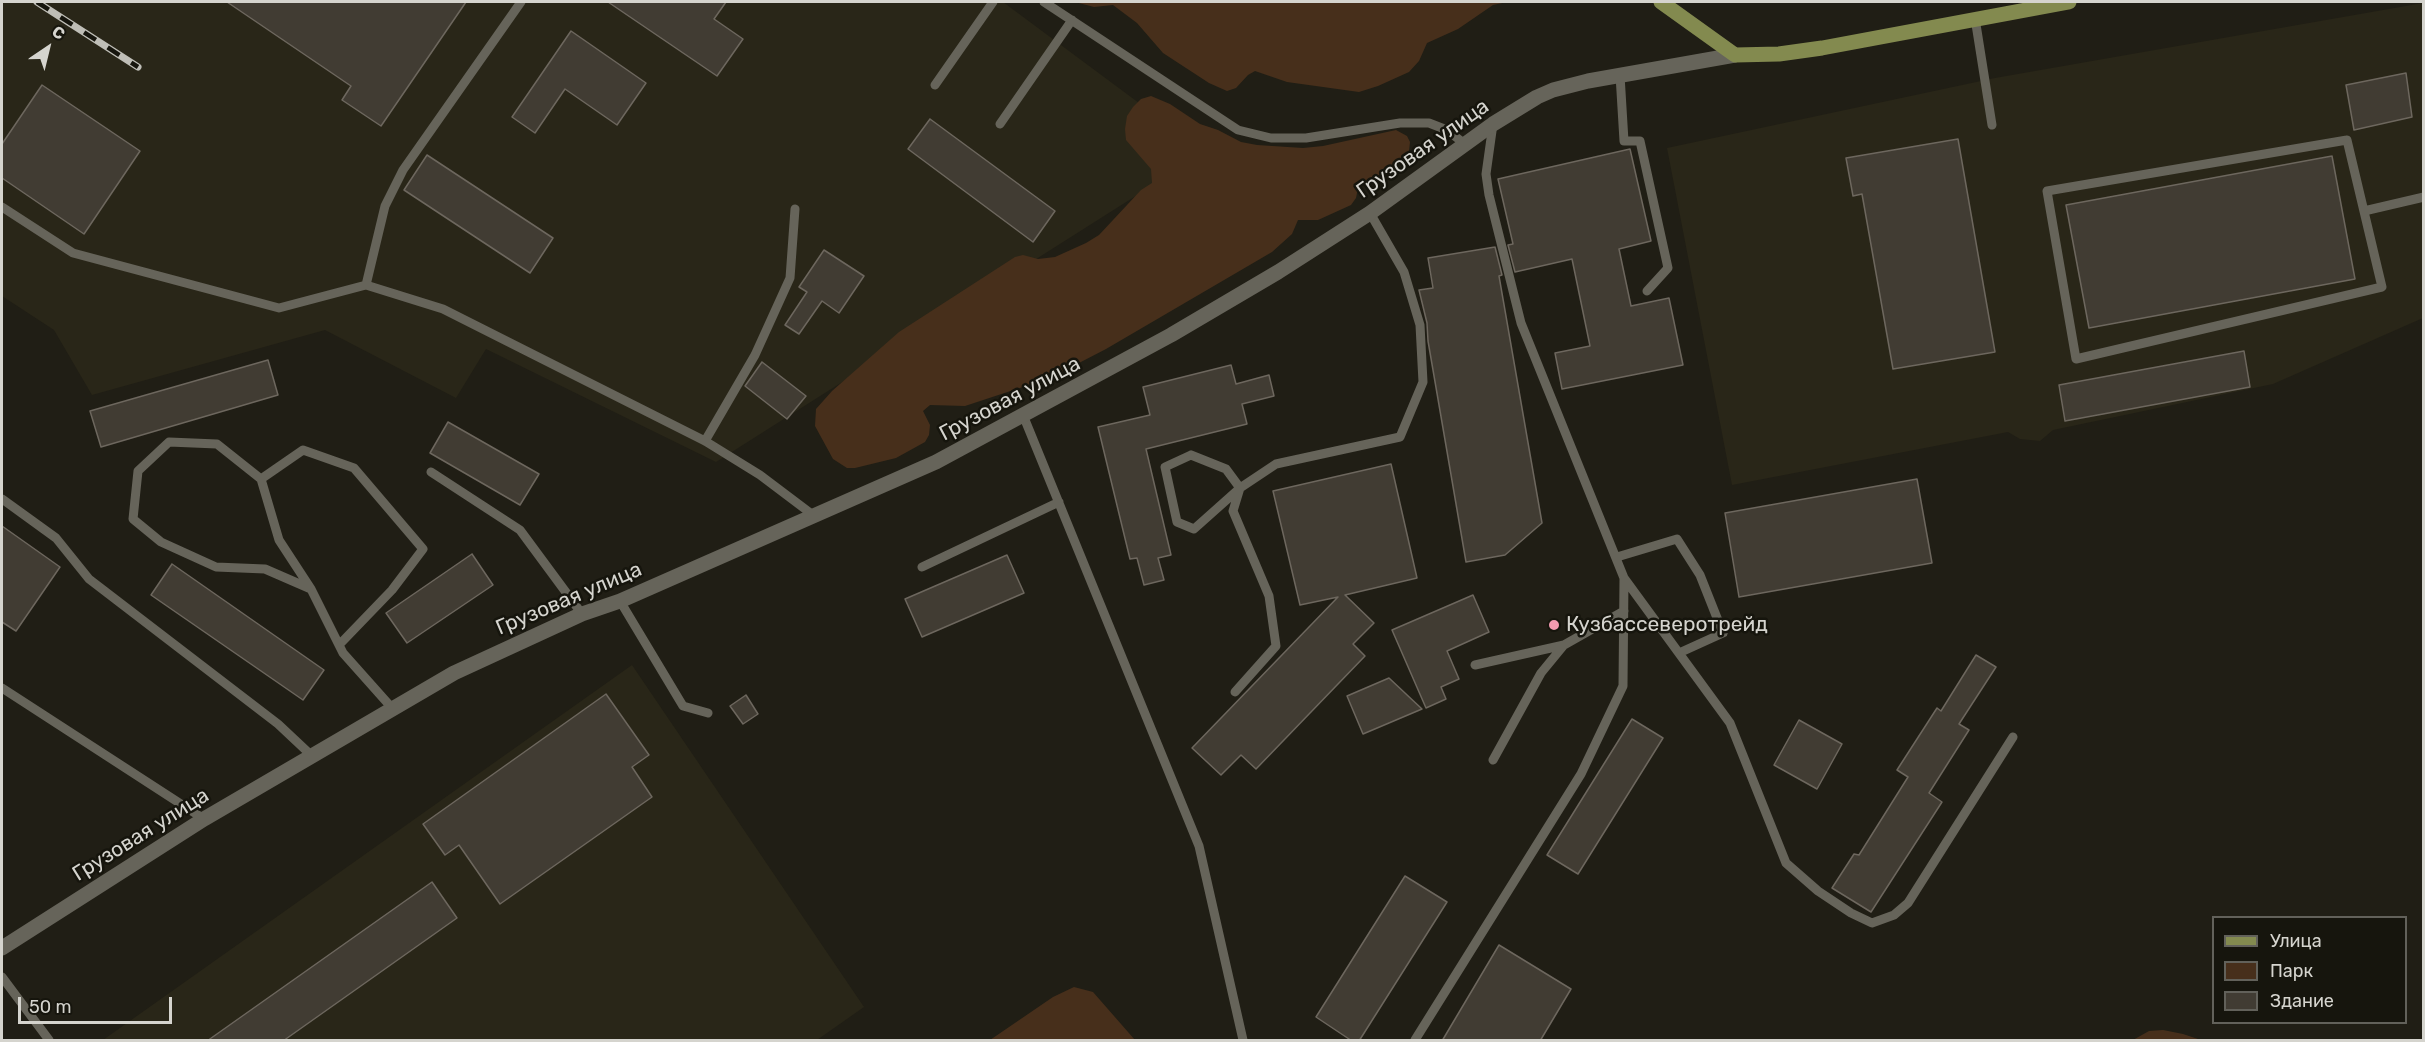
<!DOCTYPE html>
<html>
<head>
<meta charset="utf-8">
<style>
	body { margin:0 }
	#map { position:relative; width:2425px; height:1042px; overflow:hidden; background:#201e15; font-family:Rubik,sans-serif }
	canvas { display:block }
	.frame { position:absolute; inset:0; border:3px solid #d5d4ce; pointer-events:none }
	.legend { position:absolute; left:2212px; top:916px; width:195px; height:108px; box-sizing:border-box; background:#16150d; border:2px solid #62615a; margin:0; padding:8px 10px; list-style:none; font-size:18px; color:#d5d4ce }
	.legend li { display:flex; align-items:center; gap:12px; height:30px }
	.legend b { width:30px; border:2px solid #62615a }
	.north { position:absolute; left:18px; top:18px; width:60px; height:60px; -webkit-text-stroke:4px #16150d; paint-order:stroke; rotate:35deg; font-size:16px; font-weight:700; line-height:24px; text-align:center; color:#d5d4ce }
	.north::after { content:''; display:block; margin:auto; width:21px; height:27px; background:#d5d4ce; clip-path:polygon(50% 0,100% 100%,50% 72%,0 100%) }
	.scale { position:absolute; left:18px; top:997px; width:154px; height:27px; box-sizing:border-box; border:3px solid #d5d4ce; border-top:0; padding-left:8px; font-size:18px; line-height:21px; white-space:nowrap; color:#d5d4ce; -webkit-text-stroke:4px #16150d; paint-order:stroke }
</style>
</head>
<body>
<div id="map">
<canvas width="2425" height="1042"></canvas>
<div class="frame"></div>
<ul class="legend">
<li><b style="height:8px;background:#838a4f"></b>Улица</li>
<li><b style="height:16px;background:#472f1b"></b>Парк</li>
<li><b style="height:16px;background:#413c33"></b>Здание</li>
</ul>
<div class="north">С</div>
<div class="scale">50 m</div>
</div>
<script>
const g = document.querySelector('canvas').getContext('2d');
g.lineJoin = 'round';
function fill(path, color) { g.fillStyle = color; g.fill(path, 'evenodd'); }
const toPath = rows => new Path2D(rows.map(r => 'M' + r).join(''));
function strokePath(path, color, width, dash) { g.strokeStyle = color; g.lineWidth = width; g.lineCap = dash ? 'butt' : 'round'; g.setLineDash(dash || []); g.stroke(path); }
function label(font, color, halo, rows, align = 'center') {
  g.font = font + ' Rubik,sans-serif'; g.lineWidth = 5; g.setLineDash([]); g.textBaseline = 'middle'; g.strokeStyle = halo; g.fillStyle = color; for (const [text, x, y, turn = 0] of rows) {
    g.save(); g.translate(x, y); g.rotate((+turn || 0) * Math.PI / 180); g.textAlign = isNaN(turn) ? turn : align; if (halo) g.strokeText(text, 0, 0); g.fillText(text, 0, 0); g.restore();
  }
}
const built = toPath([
	[2,2,1003,2,1205,152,716,462,486,349,456,398,325,330,92,395,54,330,2,296],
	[2423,3,2423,318,2273,384,2053,430,2040,441,2020,439,2008,432,1732,485,1667,148,1995,78],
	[632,665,864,1007,817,1040,103,1040]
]);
const green = toPath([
	[1075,2,1507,2,1493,5,1458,29,1427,43,1419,61,1409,72,1378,86,1359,92,1287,82,1255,71,1248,75,1236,88,1227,91,1209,83,1163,53,1137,23,1113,5,1094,7],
	[1151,96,1170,104,1200,124,1218,130,1241,142,1257,145,1303,148,1323,146,1396,130,1407,136,1410,142,1409,151,1397,166,1358,188,1356,198,1351,205,1318,220,1298,220,1292,234,1272,252,1106,349,1050,378,965,406,930,405,923,411,930,425,929,435,925,442,896,458,855,468,847,468,833,459,815,426,816,409,832,391,899,332,1015,257,1023,255,1038,259,1055,257,1086,243,1099,235,1141,190,1152,183,1151,169,1126,140,1125,129,1127,116,1133,107,1141,99],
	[1074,987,1093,992,1135,1040,990,1040,1053,997],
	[2163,1030,2183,1034,2201,1040,2133,1040,2149,1031]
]);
const building = toPath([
	[227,2,466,2,381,126,342,100,351,86,227,2],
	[608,2,726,2,714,19,743,39,717,76,608,2],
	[571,31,646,83,617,125,565,89,535,133,512,117,571,31],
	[2406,73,2412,117,2354,130,2346,85,2406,73],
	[42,85,140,151,84,234,2,178,2,144,42,85],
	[930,119,1055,211,1033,242,908,149,930,119],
	[1958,139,1995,352,1893,369,1862,194,1853,196,1846,158,1958,139],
	[1630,149,1651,241,1619,249,1631,306,1669,298,1683,365,1562,389,1555,353,1590,346,1572,259,1515,272,1508,245,1513,244,1498,179,1630,149],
	[427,155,553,238,530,273,404,190,427,155],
	[2332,156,2355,279,2089,328,2066,205,2332,156],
	[1495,247,1502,275,1499,276,1542,523,1505,555,1466,562,1428,341,1427,323,1419,290,1433,288,1428,258,1495,247],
	[824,250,864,276,839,313,822,301,799,334,785,325,807,292,799,287,824,250],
	[2244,351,2250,387,2065,421,2059,385,2244,351],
	[268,360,278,395,101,447,90,411,268,360],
	[762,362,806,396,787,419,745,386,762,362],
	[1231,365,1236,384,1269,375,1274,396,1242,404,1247,424,1146,449,1171,555,1158,558,1164,580,1144,585,1137,558,1130,559,1098,427,1150,415,1143,387,1231,365],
	[448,422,539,474,520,505,430,453,448,422],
	[1391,464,1417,578,1345,595,1374,623,1353,644,1365,656,1256,769,1241,755,1221,775,1192,748,1338,597,1300,605,1273,491,1391,464],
	[1917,479,1932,563,1739,597,1725,513,1917,479],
	[2,526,60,567,16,631,2,622,2,526],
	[472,554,493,585,407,643,386,613,472,554],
	[1007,555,1024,593,922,637,905,599,1007,555],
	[172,564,324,670,303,700,151,595,172,564],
	[1473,595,1489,632,1447,651,1459,679,1441,687,1446,699,1426,708,1392,630,1473,595],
	[1976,655,1996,667,1959,724,1969,730,1929,793,1942,802,1871,912,1832,888,1854,854,1859,855,1908,777,1897,770,1937,708,1941,711,1976,655],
	[1389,678,1422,709,1363,734,1347,696,1389,678],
	[606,694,649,755,632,767,652,797,500,904,459,845,445,855,423,824,606,694],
	[746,695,758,714,743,724,730,706,746,695],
	[1632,719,1663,738,1578,874,1547,855,1632,719],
	[1799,720,1842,744,1817,789,1774,765,1799,720],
	[1405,876,1447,902,1359,1041,1352,1041,1316,1017,1405,876],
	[432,882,457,918,283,1041,207,1041,432,882],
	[1499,945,1571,989,1540,1041,1442,1041,1499,945]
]);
const lane = toPath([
	[1044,2,1238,130,1271,138,1306,138,1400,123,1429,123,1447,130,1466,145],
	[1975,18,1992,125],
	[1620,75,1624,141,1640,141,1668,268,1647,291],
	[935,85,993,2],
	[1000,124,1072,20],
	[1493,124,1486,174,1489,195,1521,323,1624,578,1730,723,1786,863,1818,891,1851,913,1872,923,1894,915,1908,903,2013,737],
	[2347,140,2382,287,2076,359,2047,191,2347,140],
	[2,207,73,253,279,308,366,285,443,309,705,441,760,475,813,515],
	[2364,211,2424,197],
	[366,285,385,206,403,170,521,2],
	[1023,415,1199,846,1243,1040],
	[705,441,755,355,790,278,795,209],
	[1191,455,1226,469,1240,488,1194,529,1177,522,1165,467,1191,455],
	[431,472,520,530,582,614],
	[261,479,303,450,354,468,423,549,392,590,339,645],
	[2,499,56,538,89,579,278,724,311,755],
	[1617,557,1677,539,1700,575,1723,633,1679,653],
	[922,567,1059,502],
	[311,589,265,569,216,567,161,542,133,519,138,471,169,442,217,444,261,479,279,540,311,589,343,653,392,708],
	[620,601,683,706,708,713],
	[1475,665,1564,645],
	[2,688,204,819],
	[1235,692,1276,646,1269,596,1233,511,1240,488,1276,464,1400,437,1423,382,1420,325,1404,272,1370,213],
	[1493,760,1541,673,1564,645,1624,611],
	[2,977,49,1040],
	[1415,1040,1581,774,1623,686,1624,578]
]);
const street = toPath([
	[2,948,204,819,454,673,582,614,620,601,936,462,1171,335,1278,272,1370,213,1493,124,1537,97,1553,90,1588,81,1735,55]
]);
const primary = toPath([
	[1661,2,1735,55,1779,54,1822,48,2069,2]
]);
const rail = toPath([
	[37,2,138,67]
]);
const markers = [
	[1554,625,6,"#f29aaf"]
];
const streetNames = [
	["Грузовая улица",1423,149,-35],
	["Грузовая улица",1010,399,-28],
	["Грузовая улица",569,599,-23],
	["Грузовая улица",141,835,-32]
];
const poiNames = [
	["Кузбассеверотрейд",1566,625]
];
fill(built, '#292618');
fill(green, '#472f1b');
fill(building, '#413c33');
strokePath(building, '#6d675e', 1.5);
strokePath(lane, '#66645a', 9);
strokePath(street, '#66645a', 15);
strokePath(primary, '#838a4f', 15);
strokePath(rail, '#bfbeb7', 7);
strokePath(rail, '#16150d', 4.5, [14]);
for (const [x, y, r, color] of markers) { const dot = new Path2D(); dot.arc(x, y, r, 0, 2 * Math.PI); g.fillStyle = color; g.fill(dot); strokePath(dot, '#16150d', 2); }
label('21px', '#d5d4ce', '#16150d', streetNames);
label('21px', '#d5d4ce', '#16150d', poiNames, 'left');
</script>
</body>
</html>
